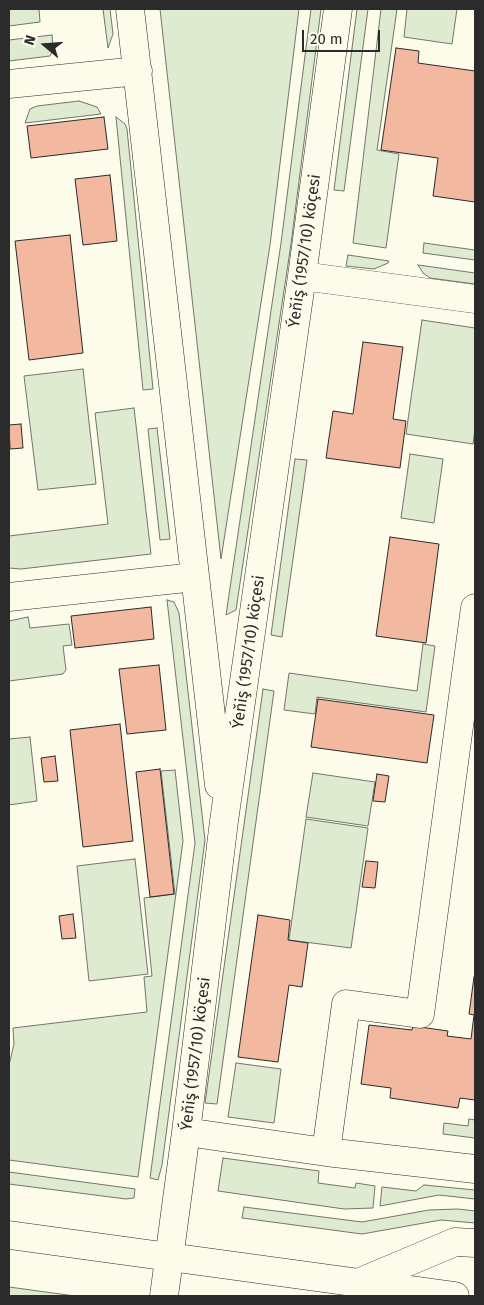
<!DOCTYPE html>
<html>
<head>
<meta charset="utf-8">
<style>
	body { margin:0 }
	#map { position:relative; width:484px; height:1305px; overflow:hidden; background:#fdfbea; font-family:"Fira Sans",sans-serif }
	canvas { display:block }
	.frame { position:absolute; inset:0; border:10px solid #2b2b2b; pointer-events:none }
	.north { position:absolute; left:20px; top:20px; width:50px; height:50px; -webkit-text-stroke:4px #fdfbea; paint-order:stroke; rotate:288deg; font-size:14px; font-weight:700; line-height:20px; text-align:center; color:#2b2b2b }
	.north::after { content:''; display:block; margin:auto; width:18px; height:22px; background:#2b2b2b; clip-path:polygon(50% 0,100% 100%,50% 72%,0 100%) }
	.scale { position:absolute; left:302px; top:30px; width:78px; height:22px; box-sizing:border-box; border:2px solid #2b2b2b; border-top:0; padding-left:6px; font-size:15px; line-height:18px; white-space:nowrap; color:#2b2b2b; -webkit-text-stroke:4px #fdfbea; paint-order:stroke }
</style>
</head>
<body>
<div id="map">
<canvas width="484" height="1305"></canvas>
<div class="frame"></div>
<div class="north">N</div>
<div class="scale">20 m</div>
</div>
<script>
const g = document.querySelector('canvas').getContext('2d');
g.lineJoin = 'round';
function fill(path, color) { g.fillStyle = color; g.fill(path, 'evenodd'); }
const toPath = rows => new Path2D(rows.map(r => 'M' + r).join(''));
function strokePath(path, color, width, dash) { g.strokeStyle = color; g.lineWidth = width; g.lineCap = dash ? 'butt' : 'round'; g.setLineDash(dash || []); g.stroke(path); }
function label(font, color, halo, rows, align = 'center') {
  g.font = font + ' "Fira Sans",sans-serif'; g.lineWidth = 4; g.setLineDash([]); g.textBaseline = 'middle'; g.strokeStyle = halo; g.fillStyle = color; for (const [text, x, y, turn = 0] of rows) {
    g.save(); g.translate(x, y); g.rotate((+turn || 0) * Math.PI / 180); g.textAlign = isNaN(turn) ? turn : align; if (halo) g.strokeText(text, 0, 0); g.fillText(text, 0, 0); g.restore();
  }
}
const green = toPath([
	[9,9,39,9,40,22,9,26,9,9],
	[103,9,110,9,113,34,108,48,103,9],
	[160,9,299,9,270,245,221,559,160,9],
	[311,9,321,9,291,244,236,610,226,615,281,243,311,9],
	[357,9,368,9,344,191,334,190,357,9],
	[381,9,397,9,377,150,399,154,386,248,353,243,381,9],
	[407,9,457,9,452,44,404,37,407,9],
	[52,35,53,50,50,56,9,61,9,40,52,35],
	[79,101,97,107,101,114,25,123,30,109,37,106,79,101],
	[116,117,125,124,127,129,153,389,143,390,116,117],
	[424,243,475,250,475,260,423,253,424,243],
	[348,255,389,261,388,263,374,269,346,266,348,255],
	[418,265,475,273,475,284,430,278,423,273,418,265],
	[422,320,475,328,475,428,473,444,406,434,422,320],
	[83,369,96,484,38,490,24,376,83,369],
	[134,408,151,554,21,569,9,568,9,536,108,524,95,413,134,408],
	[157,428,170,539,160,540,148,429,157,428],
	[410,454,443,459,434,523,401,518,410,454],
	[295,459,307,460,282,637,271,635,295,459],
	[167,600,174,602,179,613,205,840,162,1165,158,1180,150,1178,195,843,167,600],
	[28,617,30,628,69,624,72,645,63,646,66,670,63,674,9,681,9,621,28,617],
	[423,644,435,646,426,712,317,697,315,714,284,710,289,673,417,691,423,644],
	[263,689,274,691,217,1104,205,1103,263,689],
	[30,737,37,801,9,805,9,739,30,737],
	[175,770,183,841,138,1177,9,1160,9,1065,14,1044,13,1028,147,1012,144,977,152,976,144,898,175,894,161,771,175,770],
	[313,773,375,782,368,826,306,817,313,773],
	[306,819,368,828,351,948,289,940,306,819],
	[135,859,148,974,89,981,77,866,135,859],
	[236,1063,281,1069,274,1123,228,1117,236,1063],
	[469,1119,475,1120,475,1138,443,1134,444,1123,468,1126,469,1119],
	[223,1158,319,1171,318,1183,355,1188,356,1183,375,1186,373,1208,344,1209,218,1191,223,1158],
	[9,1172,135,1189,134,1198,126,1199,9,1184,9,1172],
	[424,1185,475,1190,475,1199,439,1195,380,1206,382,1187,416,1191,424,1185],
	[244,1207,362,1222,429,1210,458,1209,475,1211,475,1223,441,1220,362,1234,242,1218,244,1207],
	[9,1287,75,1296,9,1296,9,1287]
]);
const building = toPath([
	[396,48,419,51,418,63,475,71,475,202,433,196,438,158,381,150,396,48],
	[104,117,108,149,31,158,27,126,104,117],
	[110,175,117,241,83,245,75,179,110,175],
	[70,235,83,353,29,360,15,241,70,235],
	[363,342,403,347,393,419,406,421,400,468,326,458,333,411,353,414,363,342],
	[21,424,23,448,10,449,9,425,21,424],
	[390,537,439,544,426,643,376,636,390,537],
	[151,607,154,639,75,648,71,616,151,607],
	[159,665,166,730,127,734,119,669,159,665],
	[318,699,434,715,427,763,311,747,318,699],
	[120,724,133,841,83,847,70,730,120,724],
	[55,756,58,781,44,782,41,758,55,756],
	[160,769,174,894,150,897,136,772,160,769],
	[377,774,389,776,385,802,373,801,377,774],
	[366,861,378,862,375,888,362,887,366,861],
	[73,914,76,938,62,939,59,916,73,914],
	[258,915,290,920,288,940,308,943,302,987,289,985,278,1062,238,1057,258,915],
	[474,977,475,977,475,1100,460,1098,458,1108,390,1098,391,1088,361,1084,369,1025,412,1030,413,1026,448,1031,447,1036,471,1039,474,1015,469,1014,474,977]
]);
const minor = toPath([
	[130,9,219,785],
	[9,84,138,71],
	[302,276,475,299],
	[9,597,195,577],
	[186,1132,326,1152,475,1169],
	[326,1152,346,1004,420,1014,475,608],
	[9,1235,455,1296],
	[358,1283,455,1242,475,1243],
	[164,1296,186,1132,224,821,302,276,338,9]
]);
const streetNames = [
	["Ýeňiş (1957/10) köçesi",305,251,-82],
	["Ýeňiş (1957/10) köçesi",249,652,-82],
	["Ýeňiş (1957/10) köçesi",196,1054,-83]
];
fill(green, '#deebd1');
strokePath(green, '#74746e', 1);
fill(building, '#f2b8a0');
strokePath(building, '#2b2b2b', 1);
strokePath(minor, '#2b2b2b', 29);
strokePath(minor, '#fdfbea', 28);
label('16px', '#2b2b2b', '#fdfbea', streetNames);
</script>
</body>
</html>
